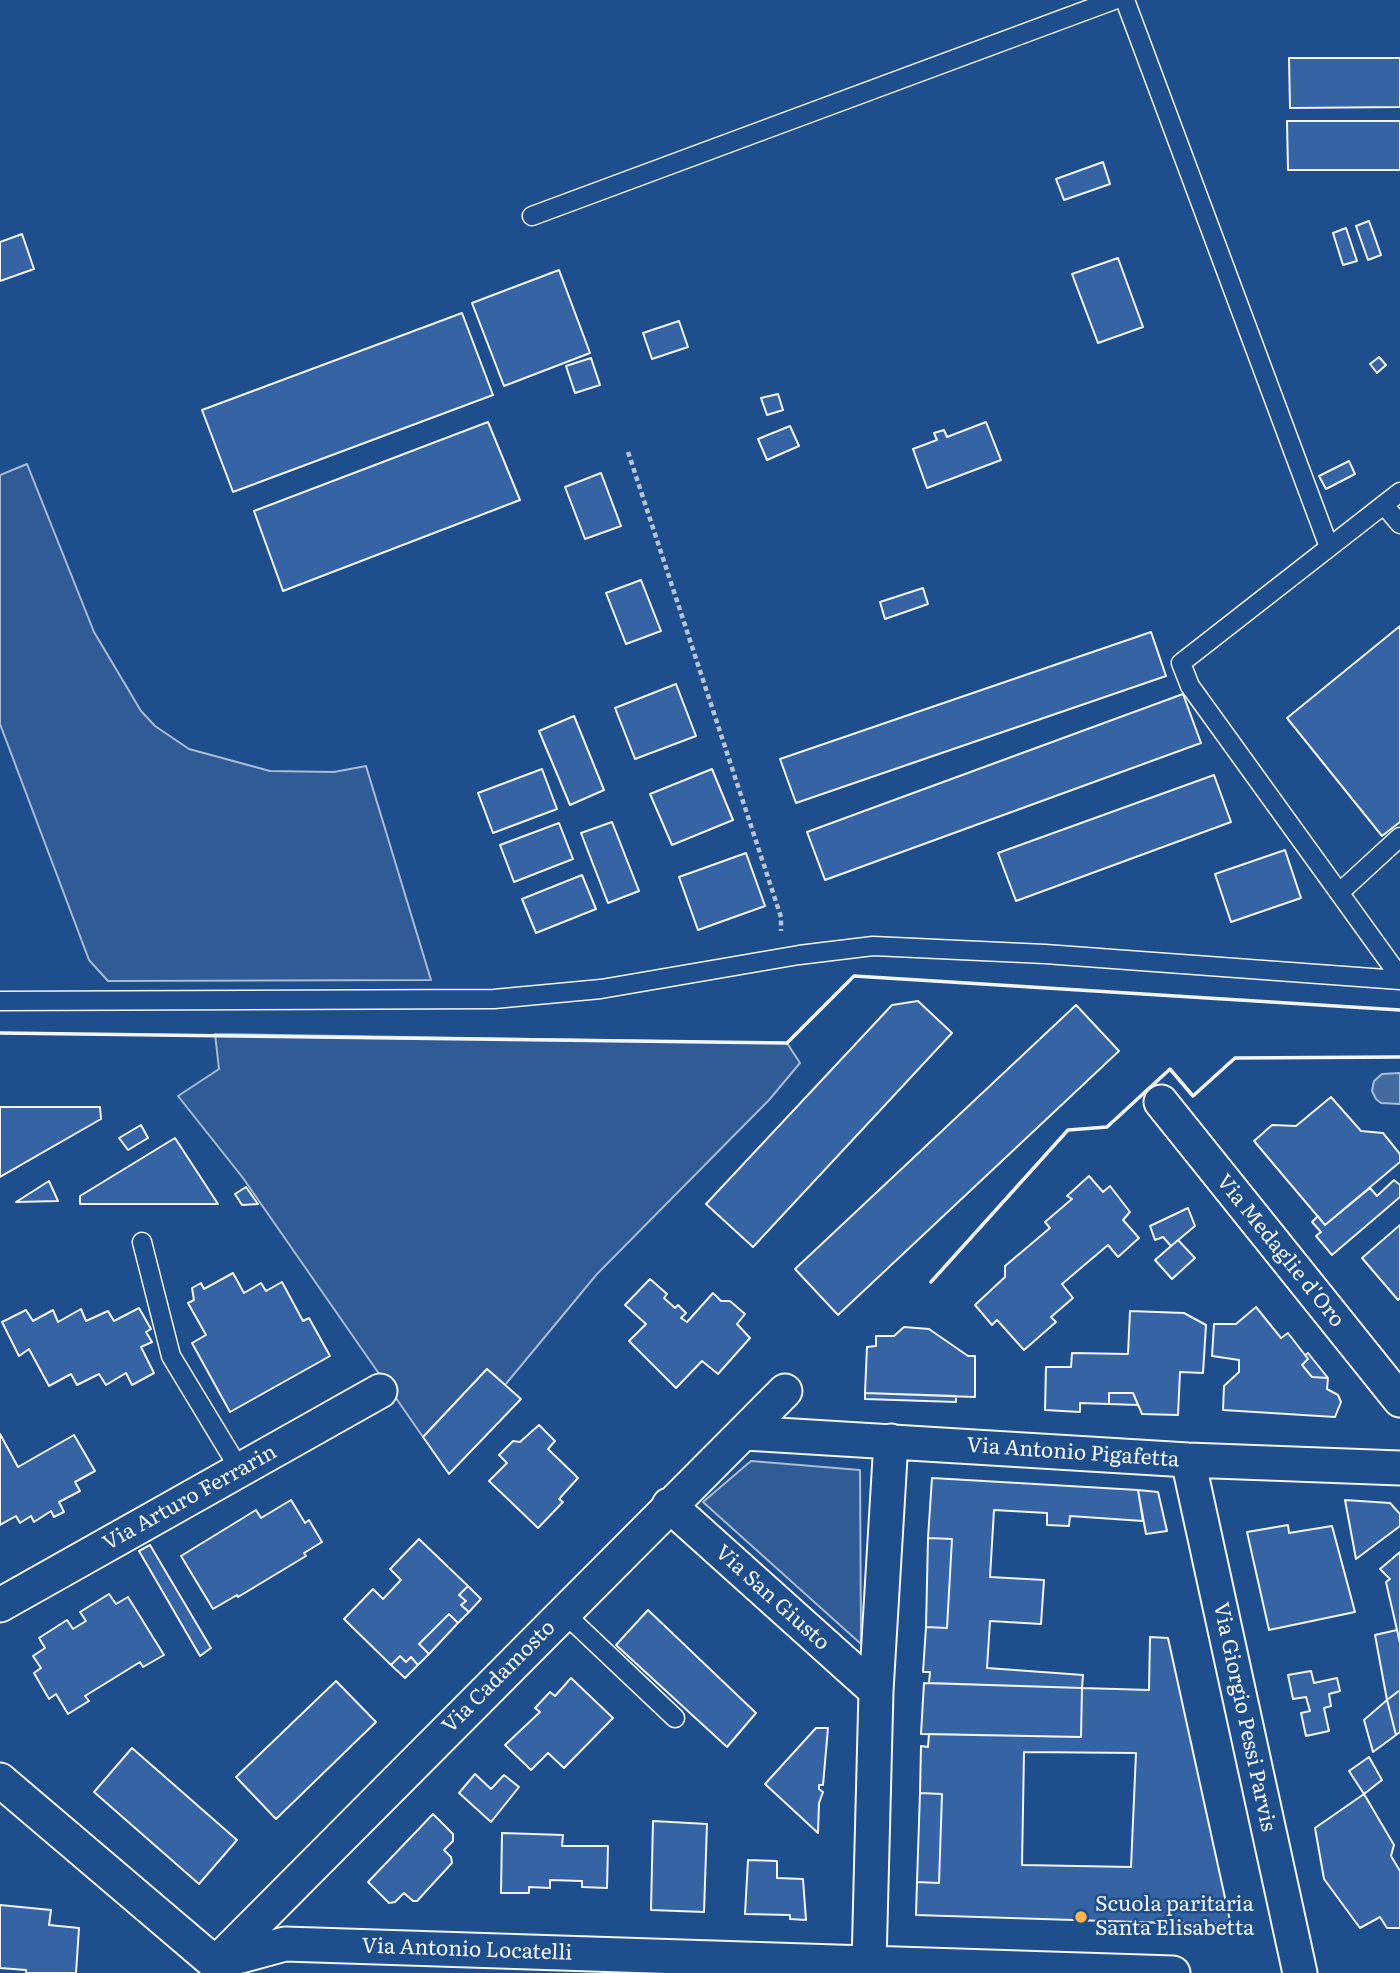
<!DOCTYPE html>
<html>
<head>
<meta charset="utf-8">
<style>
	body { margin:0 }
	canvas { display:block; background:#1f4e8c }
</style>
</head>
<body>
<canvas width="1400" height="1973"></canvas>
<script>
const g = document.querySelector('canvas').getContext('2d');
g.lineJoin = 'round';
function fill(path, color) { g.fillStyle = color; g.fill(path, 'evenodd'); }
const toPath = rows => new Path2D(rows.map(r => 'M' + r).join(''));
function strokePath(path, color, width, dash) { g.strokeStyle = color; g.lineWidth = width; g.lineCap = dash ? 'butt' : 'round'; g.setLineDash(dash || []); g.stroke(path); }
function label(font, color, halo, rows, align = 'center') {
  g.font = font + ' Literata,serif'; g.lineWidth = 5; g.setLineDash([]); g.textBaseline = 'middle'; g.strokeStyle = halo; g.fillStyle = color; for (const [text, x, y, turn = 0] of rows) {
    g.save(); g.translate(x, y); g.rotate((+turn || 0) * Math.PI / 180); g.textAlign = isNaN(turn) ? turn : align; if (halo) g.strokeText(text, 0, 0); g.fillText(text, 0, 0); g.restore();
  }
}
const built = toPath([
	[27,464,94,632,141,711,155,726,189,749,270,771,334,772,366,766,431,980,108,981,89,960,0,724,0,475,27,464],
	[215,1034,787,1043,800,1063,769,1100,597,1274,505,1385,487,1369,423,1437,243,1178,178,1096,219,1069,215,1034],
	[751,1461,860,1470,861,1644,703,1502,751,1461]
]);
const water = toPath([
	[1400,1073,1400,1104,1381,1103,1376,1099,1372,1091,1374,1081,1382,1074,1400,1073]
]);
const building = toPath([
	[1289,58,1400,58,1400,107,1290,108,1289,58],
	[1287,121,1400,121,1400,170,1288,170,1287,121],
	[1103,162,1110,184,1064,200,1056,179,1103,162],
	[1369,221,1381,255,1368,260,1356,226,1369,221],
	[1346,228,1357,261,1343,265,1333,233,1346,228],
	[22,234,34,269,0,281,0,242,22,234],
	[1118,258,1143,327,1098,343,1072,274,1118,258],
	[559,270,590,353,504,386,472,303,559,270],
	[462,313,493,395,233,492,202,410,462,313],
	[679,321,688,347,652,359,643,333,679,321],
	[1379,357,1386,365,1377,373,1370,364,1379,357],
	[591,358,600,385,575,393,566,366,591,358],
	[778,394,783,410,767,415,761,398,778,394],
	[488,422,520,500,283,591,254,511,488,422],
	[986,422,1001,460,927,488,913,449,937,440,934,433,944,430,947,437,986,422],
	[790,426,799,446,767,460,758,439,790,426],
	[1349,461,1355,474,1326,489,1319,476,1349,461],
	[601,473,621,526,585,539,565,487,601,473],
	[641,580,661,631,626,644,606,593,641,580],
	[923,588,928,604,885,619,880,602,923,588],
	[1400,626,1400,822,1382,836,1287,718,1400,626],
	[1151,632,1166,676,796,803,780,759,1151,632],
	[676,684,696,736,635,759,615,708,676,684],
	[1183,694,1201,743,825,880,807,832,1183,694],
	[574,716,604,790,570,805,539,731,574,716],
	[542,769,557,809,493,833,478,793,542,769],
	[712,769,733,820,672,845,650,794,712,769],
	[1214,775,1231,822,1016,901,998,853,1214,775],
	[612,822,639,891,608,903,581,833,612,822],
	[559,823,573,859,514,882,500,845,559,823],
	[1285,850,1301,898,1231,922,1215,874,1285,850],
	[746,853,765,906,698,930,679,877,746,853],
	[582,875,596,909,536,933,522,899,582,875],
	[918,1001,952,1033,753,1247,706,1204,892,1005,918,1001],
	[1076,1005,1119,1051,838,1315,795,1269,1076,1005],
	[1331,1097,1361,1131,1383,1133,1400,1154,1400,1162,1325,1225,1254,1141,1272,1125,1296,1126,1331,1097],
	[0,1107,100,1107,101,1119,0,1177,0,1107],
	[141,1125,148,1138,128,1150,119,1138,141,1125],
	[175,1138,218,1204,80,1204,80,1196,175,1138],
	[1089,1176,1103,1192,1110,1186,1130,1212,1123,1220,1139,1238,1118,1257,1108,1245,1062,1284,1073,1298,1051,1317,1056,1322,1024,1350,997,1320,992,1325,975,1305,1005,1277,1005,1266,1050,1228,1045,1222,1072,1199,1067,1196,1089,1176],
	[1394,1180,1400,1185,1400,1197,1332,1255,1316,1236,1321,1232,1312,1222,1318,1216,1325,1225,1370,1188,1377,1196,1394,1180],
	[49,1181,58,1201,16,1202,49,1181],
	[246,1187,258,1204,242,1205,235,1194,246,1187],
	[1188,1208,1195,1226,1171,1246,1163,1237,1155,1240,1150,1226,1188,1208],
	[1400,1225,1400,1298,1398,1300,1362,1258,1400,1225],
	[1178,1240,1195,1258,1172,1279,1155,1260,1178,1240],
	[233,1273,244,1293,261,1283,266,1291,282,1282,303,1321,309,1318,330,1356,230,1412,192,1343,206,1335,188,1303,194,1300,192,1288,201,1283,204,1289,233,1273],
	[650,1279,667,1294,664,1298,675,1308,678,1305,686,1313,681,1318,687,1322,713,1293,721,1301,730,1301,745,1314,737,1324,750,1338,718,1374,702,1361,676,1388,629,1341,646,1324,625,1305,650,1279],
	[1256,1307,1281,1338,1288,1333,1308,1359,1302,1365,1312,1377,1328,1378,1327,1389,1338,1395,1341,1402,1335,1417,1223,1410,1224,1386,1239,1372,1239,1360,1212,1356,1214,1324,1236,1324,1256,1307],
	[139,1308,151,1329,146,1332,152,1342,141,1347,154,1373,132,1385,126,1373,106,1385,99,1374,77,1385,71,1374,49,1386,29,1349,19,1356,2,1322,26,1310,33,1321,53,1310,58,1322,81,1309,86,1321,108,1311,114,1321,139,1308],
	[1130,1311,1184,1313,1206,1325,1203,1373,1180,1372,1178,1415,1142,1414,1133,1393,1109,1393,1109,1404,1080,1403,1080,1412,1045,1410,1046,1367,1071,1367,1072,1353,1128,1354,1130,1311],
	[904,1327,929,1329,968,1356,975,1356,975,1397,865,1393,867,1347,876,1346,876,1336,894,1336,904,1327],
	[1308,1353,1328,1378,1312,1377,1302,1365,1308,1359,1305,1355,1308,1353],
	[487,1369,521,1399,449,1474,423,1437,487,1369],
	[865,1393,956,1396,956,1402,865,1399,865,1393],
	[1109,1393,1133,1393,1138,1405,1109,1404,1109,1393],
	[539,1425,555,1441,548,1449,578,1478,559,1499,563,1502,538,1528,489,1481,507,1463,499,1455,513,1441,520,1442,539,1425],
	[0,1434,18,1467,74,1435,95,1471,75,1482,80,1491,59,1502,64,1512,54,1517,51,1511,34,1522,31,1516,20,1523,16,1516,0,1525,0,1434],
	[932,1478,1138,1490,1143,1521,1070,1516,1069,1526,1047,1525,1047,1513,994,1510,990,1577,1044,1580,1041,1624,990,1621,987,1668,1083,1675,1082,1688,929,1683,930,1672,923,1672,926,1627,947,1628,952,1539,928,1538,932,1478],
	[1138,1490,1158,1492,1167,1531,1146,1534,1138,1490],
	[291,1500,305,1523,309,1520,322,1542,304,1553,306,1556,238,1597,237,1595,213,1609,181,1556,256,1510,261,1518,291,1500],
	[1345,1500,1390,1503,1400,1514,1400,1526,1356,1559,1345,1500],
	[1288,1525,1289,1533,1332,1526,1355,1612,1269,1630,1247,1532,1288,1525],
	[928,1538,952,1539,947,1628,926,1627,928,1538],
	[419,1539,468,1586,459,1595,466,1601,461,1605,469,1612,458,1623,449,1614,419,1644,429,1654,418,1665,411,1657,406,1662,400,1656,391,1665,344,1619,373,1589,383,1599,401,1580,390,1569,419,1539],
	[150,1545,211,1648,200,1656,139,1551,150,1545],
	[1400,1552,1400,1643,1386,1582,1390,1579,1380,1569,1400,1552],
	[468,1586,481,1599,469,1612,461,1605,466,1601,459,1595,468,1586],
	[109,1594,116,1604,128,1597,164,1655,143,1667,140,1662,85,1696,89,1701,68,1714,56,1694,49,1699,34,1673,41,1668,33,1656,45,1648,39,1638,67,1620,73,1629,86,1621,80,1612,109,1594],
	[648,1610,756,1713,727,1747,616,1645,648,1610],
	[449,1614,458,1623,429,1654,419,1644,449,1614],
	[1397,1630,1400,1643,1400,1690,1387,1700,1375,1635,1397,1630],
	[1150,1637,1168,1638,1231,1925,916,1915,917,1882,939,1883,942,1794,920,1793,921,1746,928,1747,929,1734,1081,1737,1082,1688,1149,1690,1150,1637],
	[1024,1752,1136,1753,1131,1867,1022,1865,1024,1752],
	[400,1656,406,1662,411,1657,418,1665,405,1678,391,1665,400,1656],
	[1311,1671,1314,1683,1337,1678,1340,1691,1329,1694,1331,1706,1324,1708,1329,1731,1306,1736,1301,1713,1310,1711,1306,1697,1293,1699,1288,1675,1311,1671],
	[571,1678,613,1718,564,1768,548,1753,531,1770,505,1745,540,1712,535,1708,550,1692,555,1696,571,1678],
	[336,1681,376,1722,276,1819,236,1777,336,1681],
	[924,1683,1082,1688,1081,1737,921,1734,924,1683],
	[1400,1690,1400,1732,1396,1735,1387,1700,1400,1690],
	[1387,1700,1396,1735,1373,1752,1364,1720,1387,1700],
	[816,1728,828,1728,823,1785,819,1785,819,1789,823,1792,819,1803,818,1833,765,1784,816,1728],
	[132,1748,237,1840,199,1884,94,1792,132,1748],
	[1369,1757,1382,1780,1364,1794,1349,1771,1369,1757],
	[475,1774,491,1789,504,1775,519,1787,491,1822,459,1793,475,1774],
	[920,1793,942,1794,939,1883,917,1882,920,1793],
	[1364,1794,1394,1845,1391,1856,1400,1871,1400,1928,1387,1928,1380,1917,1360,1928,1324,1879,1315,1828,1364,1794],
	[433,1814,453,1834,453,1841,444,1850,451,1857,452,1863,417,1901,413,1901,404,1893,395,1902,389,1903,368,1882,433,1814],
	[653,1821,707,1824,704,1912,651,1910,653,1821],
	[502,1833,563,1835,562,1846,608,1846,607,1888,582,1887,582,1881,550,1880,550,1888,529,1887,529,1893,501,1893,502,1833],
	[748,1860,777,1861,777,1878,803,1879,806,1920,790,1919,790,1915,745,1914,748,1860],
	[0,1905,51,1910,49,1925,79,1928,76,1973,26,1973,26,1970,0,1968,0,1905]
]);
const path = toPath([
	[628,452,781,917,781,931]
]);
const service = toPath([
	[1125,0,1329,547],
	[532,216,1114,0],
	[1400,492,1181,663,1190,686,1400,977],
	[1384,505,1400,524],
	[1339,893,1400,837],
	[0,1001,494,999,601,989,799,955,873,946,1045,954,1400,980],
	[142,1242,171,1356,240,1470],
	[563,1612,675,1718]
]);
const minor = toPath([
	[1161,1102,1400,1400],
	[745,1433,1188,1460,1400,1468],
	[1188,1460,1300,1973],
	[669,1505,876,1691],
	[0,1605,380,1391],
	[0,1780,215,1963],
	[217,1962,785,1391],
	[215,1963,285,1944,1173,1973],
	[869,1964,876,1691,891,1441]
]);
const wall = toPath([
	[0,1033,787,1043,854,976,1400,1010],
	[931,1282,1068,1130,1107,1127,1170,1069,1193,1096,1235,1058,1400,1057]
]);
const markers = [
	[1081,1917,7,"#ffb74d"]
];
const streetNames = [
	["Via Medaglie d'Oro",1280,1251,51],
	["Via Antonio Pigafetta",1073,1453,4],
	["Via Arturo Ferrarin",190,1498,-29],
	["Via San Giusto",772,1598,42],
	["Via Cadamosto",499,1677,-45],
	["Via Giorgio Pessi Parvis",1244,1717,78],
	["Via Antonio Locatelli",467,1950,2]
];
const poiNames = [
	["Scuola paritaria",1095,1905],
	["Santa Elisabetta",1095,1929]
];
fill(built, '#305b95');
strokePath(built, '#a8bbd7', 2);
fill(water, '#446ba0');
strokePath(water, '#a8bbd7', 2);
fill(building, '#3563a3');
strokePath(building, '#f2f6ff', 2);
strokePath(service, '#f2f6ff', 21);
strokePath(minor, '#f2f6ff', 37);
strokePath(path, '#b3c4dc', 4.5, [5, 3.5]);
strokePath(service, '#1f4e8c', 18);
strokePath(minor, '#1f4e8c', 33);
strokePath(wall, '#f2f6ff', 3.5);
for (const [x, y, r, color] of markers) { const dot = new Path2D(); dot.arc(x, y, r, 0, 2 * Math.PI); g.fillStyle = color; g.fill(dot); strokePath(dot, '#1f4e8c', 2.5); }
label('21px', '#f2f6ff', '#1f4e8c', streetNames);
label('21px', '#f2f6ff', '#1f4e8c', poiNames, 'left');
</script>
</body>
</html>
